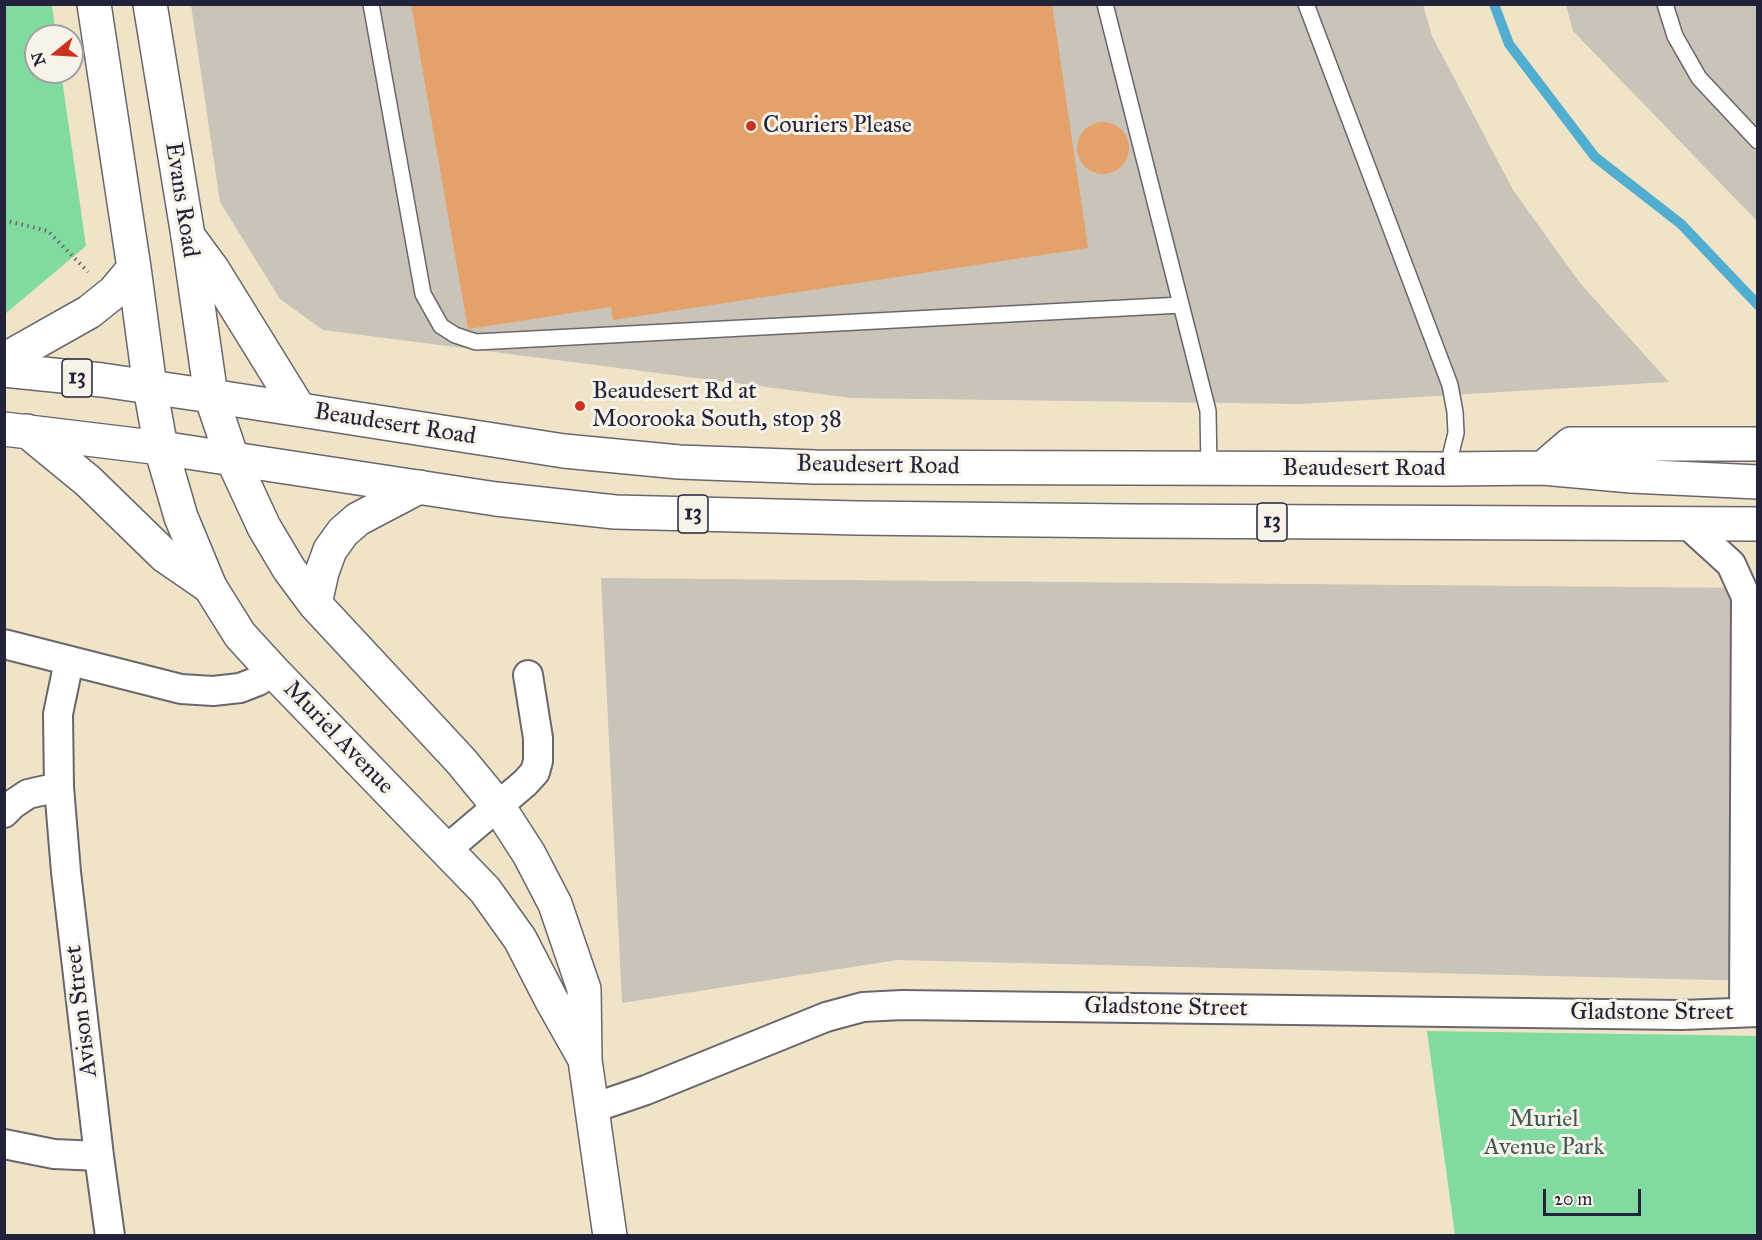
<!DOCTYPE html>
<html>
<head>
<meta charset="utf-8">
<style>
	body { margin:0 }
	#map { position:relative; width:1762px; height:1240px; overflow:hidden; background:#efe4c8; font-family:"IM FELL Great Primer",serif }
	canvas { display:block }
	.frame { position:absolute; inset:0; border:6px solid #22223b; pointer-events:none }
	.north { position:absolute; left:24px; top:24px; width:60px; height:60px; box-sizing:border-box; background:#f7f3e8; border:2px solid #a29fa3; border-radius:50%; rotate:252deg; font-size:16px; font-weight:700; line-height:24px; text-align:center; color:#22223b }
	.north::after { content:''; display:block; margin:auto; width:21px; height:27px; background:#c8321e; clip-path:polygon(50% 0,100% 100%,50% 72%,0 100%) }
	.scale { position:absolute; left:1543px; top:1189px; width:98px; height:27px; box-sizing:border-box; border:3px solid #22223b; border-top:0; padding-left:8px; font-size:18px; line-height:21px; white-space:nowrap; color:#22223b; -webkit-text-stroke:4px #f7f3e8; paint-order:stroke }
</style>
</head>
<body>
<div id="map">
<canvas width="1762" height="1240"></canvas>
<div class="frame"></div>
<div class="north">N</div>
<div class="scale">20 m</div>
</div>
<script>
const g = document.querySelector('canvas').getContext('2d');
g.lineJoin = 'round';
function fill(path, color) { g.fillStyle = color; g.fill(path, 'evenodd'); }
const toPath = rows => new Path2D(rows.map(r => 'M' + r).join(''));
function strokePath(path, color, width, dash) { g.strokeStyle = color; g.lineWidth = width; g.lineCap = dash ? 'butt' : 'round'; g.setLineDash(dash || []); g.stroke(path); }
function label(font, color, halo, rows, align = 'center') {
  g.font = font + ' "IM FELL Great Primer",serif'; g.lineWidth = 6; g.setLineDash([]); g.textBaseline = 'middle'; g.strokeStyle = halo; g.fillStyle = color; for (const [text, x, y, turn = 0] of rows) {
    g.save(); g.translate(x, y); g.rotate((+turn || 0) * Math.PI / 180); g.textAlign = isNaN(turn) ? turn : align; if (halo) g.strokeText(text, 0, 0); g.fillText(text, 0, 0); g.restore();
  }
}
const industrial = toPath([
	[191,5,1423,5,1432,36,1513,190,1580,283,1669,382,1301,404,852,398,323,330,280,299,220,202],
	[1566,5,1757,5,1757,221,1573,31],
	[601,578,1757,588,1757,981,897,960,622,1003]
]);
const green = toPath([
	[5,4,52,5,56,36,36,36,36,72,61,72,86,246,5,314],
	[1427,1031,1757,1036,1757,1235,1455,1235]
]);
const stream = toPath([
	[1494,4,1509,44,1595,157,1681,224,1758,305]
]);
const building = toPath([
	[411,4,1052,4,1088,248,613,320,611,307,468,329],
	'1077 148a26 26 0 1 1 52 0a26 26 0 1 1-52 0Z'
]);
const path = toPath([
	[4,220,48,231,88,272]
]);
const lane = toPath([
	[371,4,423,294,441,326,455,335,476,342,1181,305],
	[1105,4,1208,411,1209,468],
	[1306,4,1450,385,1455,412,1456,433,1447,469],
	[1665,4,1675,36,1699,78,1758,141]
]);
const street = toPath([
	[1687,524,1731,564,1746,597,1744,1012],
	[4,644,181,689,213,691,240,688,258,681,273,671],
	[69,661,58,714,59,787,66,872,99,1156,110,1236],
	[4,813,13,804,28,794,59,787],
	[446,850,525,783,535,772,538,761,538,738,528,675],
	[593,1108,646,1090,826,1017,863,1007,902,1005,1682,1015,1758,1012],
	[4,1144,54,1154,99,1156]
]);
const secondary = toPath([
	[94,4,134,268,150,387,161,448,181,517,210,587,240,635,273,671,485,890,520,939,552,1001,583,1056],
	[150,4,188,236,211,396,232,458,264,527,289,569,315,604,461,761,498,806,529,854,555,904,584,989,585,1060,610,1236],
	[4,360,89,312,114,292,134,268],
	[315,604,322,572,330,550,343,532,358,519,419,487]
]);
const highway = toPath([
	[188,236,213,270,299,409],
	[4,370,102,380,211,396,564,451,679,462,815,467,1447,469,1543,468,1631,476,1758,482],
	[4,429,161,448,496,499,615,512,857,518,1130,521,1758,524],
	[27,431,88,481,165,556,210,587],
	[1543,468,1571,444,1758,444]
]);
const markers = [
	[751,126,6,"#c8321e"],
	[580,406,6,"#c8321e"]
];
const shields = [
	[77,378,30],
	[693,514,30],
	[1272,522,30]
];
const shieldNames = [
	["13",77,378],
	["13",693,514],
	["13",1272,522]
];
const poiNames = [
	["Couriers Please",763,126],
	["Beaudesert Rd at",592,392],
	["Moorooka South, stop 38",592,420]
];
const streetNames = [
	["Evans Road",181,200,81],
	["Beaudesert Road",395,425,9],
	["Beaudesert Road",878,466,1],
	["Beaudesert Road",1364,469],
	["Muriel Avenue",338,738,46],
	["Gladstone Street",1166,1008,1],
	["Avison Street",82,1011,-97],
	["Gladstone Street",1652,1013]
];
const parkNames = [
	["Muriel",1544,1120],
	["Avenue Park",1544,1148]
];
fill(industrial, '#c9c3b8');
fill(green, '#81da9f');
strokePath(stream, '#52aed0', 10);
fill(building, '#e5a16a');
strokePath(lane, '#6a666c', 18);
strokePath(street, '#6a666c', 32);
strokePath(secondary, '#6a666c', 36);
strokePath(highway, '#6a666c', 36);
strokePath(path, '#6a666c', 4, [1.5, 4.5]);
strokePath(lane, '#fff', 15);
strokePath(street, '#fff', 28);
strokePath(secondary, '#fff', 33);
strokePath(highway, '#fff', 33);
for (const [x, y, r, color] of markers) { const dot = new Path2D(); dot.arc(x, y, r, 0, 2 * Math.PI); g.fillStyle = color; g.fill(dot); strokePath(dot, '#f7f3e8', 2); }
for (const [x, y, w] of shields) { const box = new Path2D(); box.roundRect(x - w / 2, y - 19, w, 38, 4.5); g.fillStyle = '#f7f3e8'; g.fill(box); strokePath(box, '#22223b', 1.5); }
label('bold 22px', '#22223b', null, shieldNames);
label('24px', '#22223b', '#f7f3e8', poiNames, 'left');
label('24px', '#22223b', '#f7f3e8', streetNames);
label('24px', '#3e5959', '#f7f3e8', parkNames);
</script>
</body>
</html>
